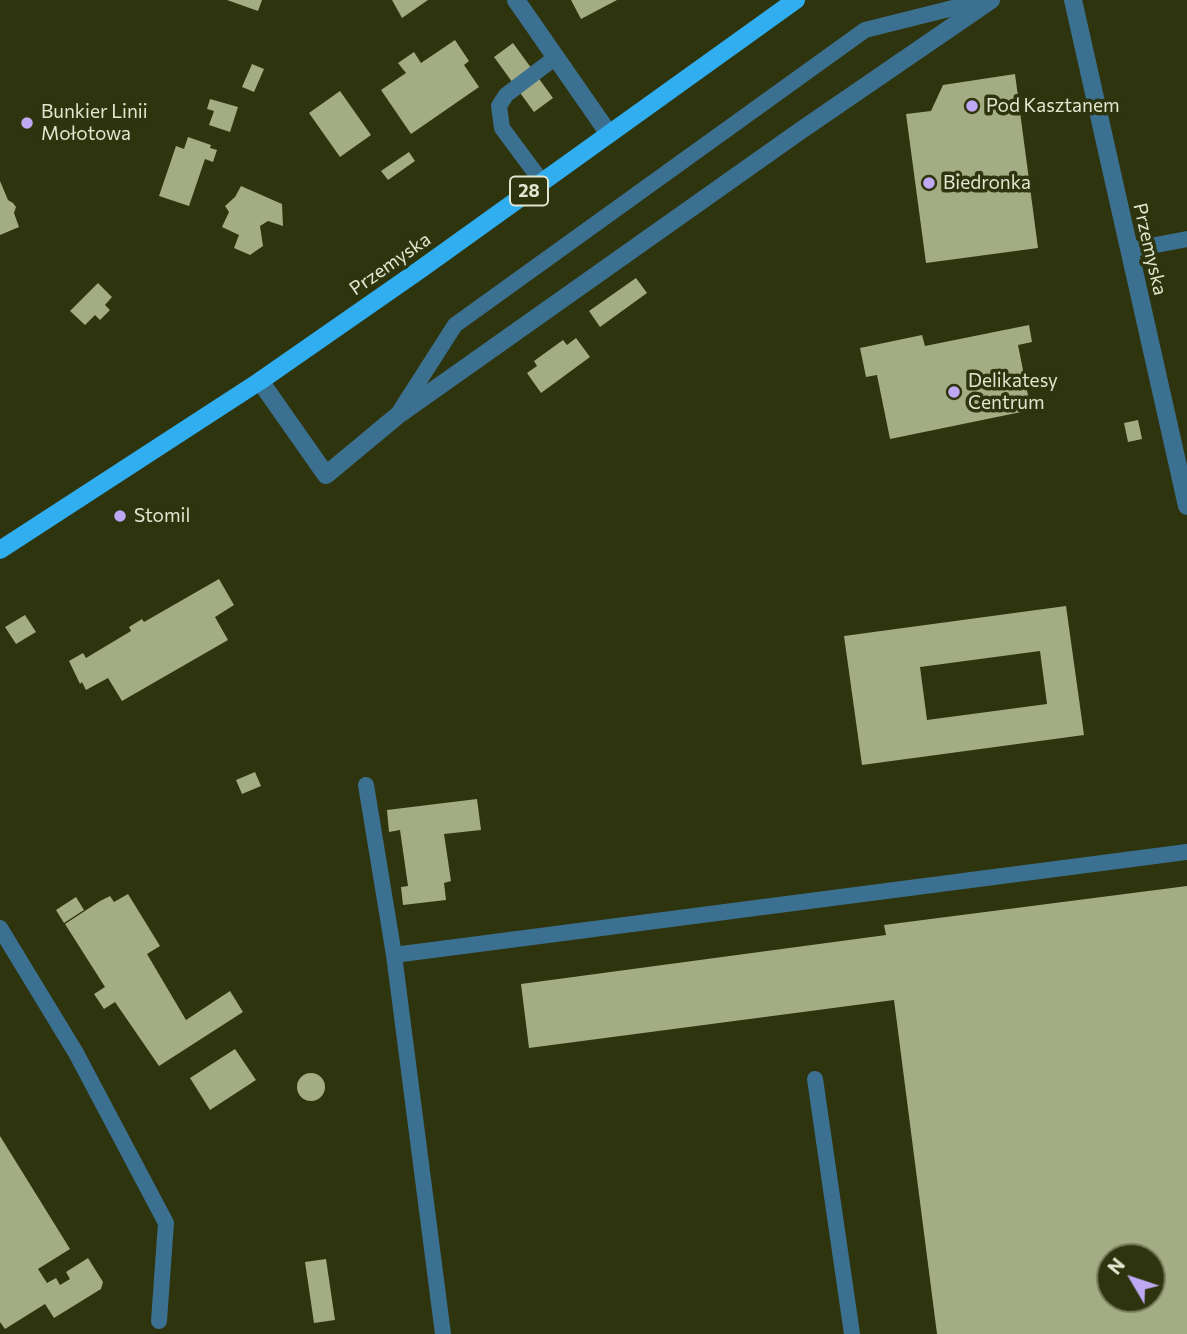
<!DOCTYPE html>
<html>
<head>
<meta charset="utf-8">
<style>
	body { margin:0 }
	#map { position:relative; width:1187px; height:1334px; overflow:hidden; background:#2e340d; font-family:Commissioner,sans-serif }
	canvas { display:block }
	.north { position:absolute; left:1096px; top:1243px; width:70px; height:70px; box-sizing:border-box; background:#2e340d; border:2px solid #767b5b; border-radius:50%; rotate:309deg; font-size:19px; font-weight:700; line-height:28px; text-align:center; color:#e1e6d0 }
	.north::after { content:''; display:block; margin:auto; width:24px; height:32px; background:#bfa9f4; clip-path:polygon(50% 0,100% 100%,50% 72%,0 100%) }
</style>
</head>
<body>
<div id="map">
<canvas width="1187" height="1334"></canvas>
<div class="north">N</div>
</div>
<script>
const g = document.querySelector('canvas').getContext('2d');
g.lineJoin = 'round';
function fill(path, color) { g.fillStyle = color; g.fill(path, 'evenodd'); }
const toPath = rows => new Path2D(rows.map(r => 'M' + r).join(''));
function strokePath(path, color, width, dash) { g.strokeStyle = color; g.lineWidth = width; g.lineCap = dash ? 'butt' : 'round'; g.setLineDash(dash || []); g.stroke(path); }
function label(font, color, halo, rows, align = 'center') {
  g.font = font + ' Commissioner,sans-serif'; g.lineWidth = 7; g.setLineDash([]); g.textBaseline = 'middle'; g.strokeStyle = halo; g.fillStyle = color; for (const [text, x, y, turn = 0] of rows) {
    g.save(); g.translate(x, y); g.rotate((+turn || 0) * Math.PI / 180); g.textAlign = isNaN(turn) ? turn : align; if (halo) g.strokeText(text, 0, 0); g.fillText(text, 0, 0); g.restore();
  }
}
const building = toPath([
	[227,0,262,0,258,11],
	[392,0,428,0,402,18],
	[571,0,617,0,581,19],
	[455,40,469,61,464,65,479,87,411,134,381,90,406,73,398,63,414,52,421,63],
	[513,43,553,98,534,112,494,57],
	[252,64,264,69,254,92,242,87],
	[1015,74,1038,248,926,263,906,114,931,111,943,85],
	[340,91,371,135,340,157,309,113],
	[210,99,238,107,230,132,209,125,214,111,207,109],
	[188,137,211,145,210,148,217,150,213,162,205,159,189,206,159,196,176,146,184,149],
	[409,152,415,161,388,180,381,171],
	[0,181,8,200,13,203,16,207,14,213,19,227,0,235],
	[241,186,282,204,283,226,268,221,260,226,263,246,250,255,234,248,239,235,222,227,229,212,225,206,235,197],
	[636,278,647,293,600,327,589,311],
	[98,283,112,297,105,305,110,310,100,320,95,315,85,325,70,311],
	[1029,325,1032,342,1018,345,1031,410,890,439,877,375,866,377,860,348,922,335,925,346],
	[576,338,590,357,541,393,527,373,537,366,534,361,563,340,567,345],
	[1138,420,1142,439,1128,442,1124,423],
	[219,579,234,605,215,617,228,640,122,701,108,678,86,690,82,682,80,684,69,661,83,653,86,658,131,631,129,627,142,619,144,622],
	[1066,606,1084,735,862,765,844,636],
	[1040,651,1047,704,927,720,920,667],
	[25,615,36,632,16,644,5,627],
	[255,772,261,786,242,794,236,780],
	[477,799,481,830,444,834,451,881,444,883,446,900,403,905,401,887,408,886,400,830,389,832,387,810],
	[1187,886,1187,1334,937,1334,894,1000,529,1048,521,984,886,935,884,925],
	[1110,1257,1152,1257,1152,1299,1110,1299],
	[128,894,160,946,147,954,186,1020,230,991,243,1012,159,1066,115,1002,104,1009,94,994,105,987,65,924,100,901,110,896,114,902],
	[76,897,84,910,64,923,56,910],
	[235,1049,256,1080,210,1110,190,1078],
	'297 1087a14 14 0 1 1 28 0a14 14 0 1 1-28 0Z',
	[0,1136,70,1249,38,1269,47,1283,56,1278,60,1285,70,1279,66,1272,88,1258,103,1282,101,1289,54,1318,45,1304,5,1329,0,1322],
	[326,1259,335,1320,314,1323,305,1262]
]);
const lane = toPath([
	[542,182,502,128,499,106,506,95,556,57],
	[1129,250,1187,239],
	[398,414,455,325,865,30,985,0],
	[366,785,394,955,443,1334],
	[0,928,76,1053,166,1223,159,1321],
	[394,955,1187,852],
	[815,1079,852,1334]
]);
const street = toPath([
	[516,0,609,134],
	[1073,0,1187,506],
	[260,381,326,475,397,416,800,131,991,0]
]);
const primary = toPath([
	[0,550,260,381,421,269,796,0]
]);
const markers = [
	[972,106,7,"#bfa9f4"],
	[27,123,7,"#bfa9f4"],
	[929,183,7,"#bfa9f4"],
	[954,392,7,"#bfa9f4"],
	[120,516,7,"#bfa9f4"]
];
const shields = [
	[529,191,38]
];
const shieldNames = [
	["28",529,191]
];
const poiNames = [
	["Pod Kasztanem",986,106],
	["Bunkier Linii",41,112],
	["Mołotowa",41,134],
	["Biedronka",943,183],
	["Delikatesy",968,381],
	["Centrum",968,403],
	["Stomil",134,516]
];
const streetNames = [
	["Przemyska",1150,249,77],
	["Przemyska",390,264,-35]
];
fill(building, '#a3ac82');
strokePath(lane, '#3c7090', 16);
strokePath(street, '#3c7090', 18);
strokePath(primary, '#30aeef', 18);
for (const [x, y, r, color] of markers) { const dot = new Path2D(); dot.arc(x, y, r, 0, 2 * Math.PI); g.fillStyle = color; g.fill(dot); strokePath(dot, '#2e340d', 2.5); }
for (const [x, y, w] of shields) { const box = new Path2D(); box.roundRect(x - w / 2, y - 14.5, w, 29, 5); g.fillStyle = '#2e340d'; g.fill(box); strokePath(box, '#e1e6d0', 2); }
label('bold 18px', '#e1e6d0', null, shieldNames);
label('19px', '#e1e6d0', '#2e340d', poiNames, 'left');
label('19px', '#e1e6d0', '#2e340d', streetNames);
</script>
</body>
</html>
